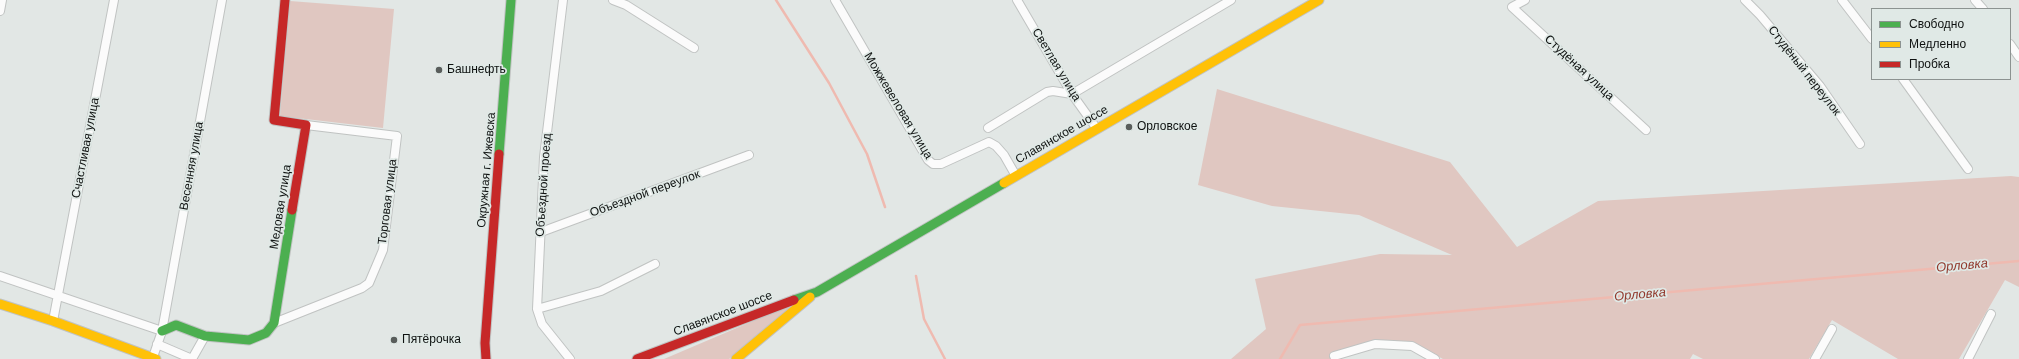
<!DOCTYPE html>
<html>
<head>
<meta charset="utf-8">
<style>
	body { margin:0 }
	#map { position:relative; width:2019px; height:359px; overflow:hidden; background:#e2e7e5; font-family:"DM Sans",sans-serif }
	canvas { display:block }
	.legend { position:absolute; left:1871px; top:8px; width:140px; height:72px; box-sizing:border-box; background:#e0e9e6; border:1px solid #8c9391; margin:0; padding:5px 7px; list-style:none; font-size:12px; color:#0f1211 }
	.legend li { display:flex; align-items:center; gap:8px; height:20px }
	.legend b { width:20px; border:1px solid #8c9391 }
</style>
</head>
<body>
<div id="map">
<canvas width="2019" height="359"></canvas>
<ul class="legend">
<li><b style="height:5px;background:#4caf50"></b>Свободно</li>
<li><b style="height:5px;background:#ffc107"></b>Медленно</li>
<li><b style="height:5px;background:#c62828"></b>Пробка</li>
</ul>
</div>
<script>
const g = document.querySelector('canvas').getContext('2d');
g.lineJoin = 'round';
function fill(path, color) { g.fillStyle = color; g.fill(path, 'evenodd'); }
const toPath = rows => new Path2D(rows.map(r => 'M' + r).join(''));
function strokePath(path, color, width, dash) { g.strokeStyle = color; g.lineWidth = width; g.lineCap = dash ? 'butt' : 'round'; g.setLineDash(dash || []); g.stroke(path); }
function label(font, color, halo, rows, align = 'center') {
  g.font = font + ' "DM Sans",sans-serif'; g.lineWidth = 3.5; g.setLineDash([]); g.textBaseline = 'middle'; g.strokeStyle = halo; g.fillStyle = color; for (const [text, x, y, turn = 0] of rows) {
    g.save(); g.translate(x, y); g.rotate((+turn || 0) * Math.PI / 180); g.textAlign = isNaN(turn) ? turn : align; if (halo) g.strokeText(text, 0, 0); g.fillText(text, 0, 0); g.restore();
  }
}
const green = toPath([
	[290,1,394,9,383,128,280,116],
	[1217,89,1450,162,1517,247,1598,201,2011,176,2019,177,2019,287,2005,280,1959,359,1898,359,1832,320,1809,359,1703,359,1693,354,1690,359,1443,359,1412,342,1374,340,1334,356,1333,359,1231,359,1266,329,1255,279,1380,254,1452,255,1359,215,1272,206,1198,185],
	[800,301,729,359,664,359]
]);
const stream = toPath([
	[776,0,829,83,867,154,885,207],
	[916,276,924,319,945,359],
	[1280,359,1300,325,2019,261]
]);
const street = toPath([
	[563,0,544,157,537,309,542,324,570,359],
	[613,0,626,5,694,48],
	[835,0,928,160,933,164,941,164,989,142,996,146,1004,155,1016,176],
	[1017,0,1072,94,1097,129],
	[1525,0,1512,7,1646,130],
	[1745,0,1760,15,1820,86,1860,144],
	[1842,0,1872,39],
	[1975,0,1983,9],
	[0,11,2,0],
	[2010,44,2019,57],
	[1903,79,1968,169],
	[988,128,1047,92,1053,91,1072,94,1231,0],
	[541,232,749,155],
	[0,276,162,331],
	[537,309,601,291,655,264],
	[53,321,114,0],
	[274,323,362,288,369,283,383,250,397,136,306,125],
	[157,344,192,359],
	[1334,356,1375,344,1412,346,1435,359],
	[153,357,162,331,222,0],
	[192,359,205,336],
	[1815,359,1832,329],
	[1968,359,1991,314]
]);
const fast = toPath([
	[499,154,511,0],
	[794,300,817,292,1004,183],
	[162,331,176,325,205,336,249,340,266,333,274,323,292,210]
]);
const slow = toPath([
	[1004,183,1319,0],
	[0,304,53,321,156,359],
	[736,359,810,297]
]);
const jam = toPath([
	[285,0,274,120,306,125,292,210],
	[486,359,485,343,499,154],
	[637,359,794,300]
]);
const markers = [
	[439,70,4,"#595d5b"],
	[1129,127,4,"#595d5b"],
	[394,340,4,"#595d5b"]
];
const streetNames = [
	["Светлая улица",1056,65,59],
	["Студёная улица",1579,68,43],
	["Студёный переулок",1804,71,52],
	["Можжевеловая улица",898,106,59],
	["Славянское шоссе",1062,135,-30],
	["Счастливая улица",86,148,-79],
	["Весенняя улица",192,166,-80],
	["Окружная г. Ижевска",487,170,-85],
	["Объездной проезд",544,185,-86],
	["Объездной переулок",645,194,-20],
	["Торговая улица",388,202,-83],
	["Медовая улица",281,207,-81],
	["Славянское шоссе",723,314,-21]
];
const poiNames = [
	["Башнефть",447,70],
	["Орловское",1137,127],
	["Пятёрочка",402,340]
];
const waterNames = [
	["Орловка",1962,266,-5],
	["Орловка",1640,295,-5]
];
fill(green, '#e0c7c1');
strokePath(stream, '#efbab0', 2.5);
strokePath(street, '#c0c3c2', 10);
strokePath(fast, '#c0c3c2', 11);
strokePath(slow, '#c0c3c2', 11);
strokePath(jam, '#c0c3c2', 11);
strokePath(street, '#fbfbfb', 8);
strokePath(fast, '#4caf50', 9);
strokePath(slow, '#ffc107', 9);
strokePath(jam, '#c62828', 9);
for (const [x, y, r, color] of markers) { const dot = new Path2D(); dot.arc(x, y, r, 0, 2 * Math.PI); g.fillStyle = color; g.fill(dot); strokePath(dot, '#e0e9e6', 1.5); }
label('12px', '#0f1211', '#e0e9e6', streetNames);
label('12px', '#0f1211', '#e0e9e6', poiNames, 'left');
label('italic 13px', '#90372b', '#e0e9e6', waterNames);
</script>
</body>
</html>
